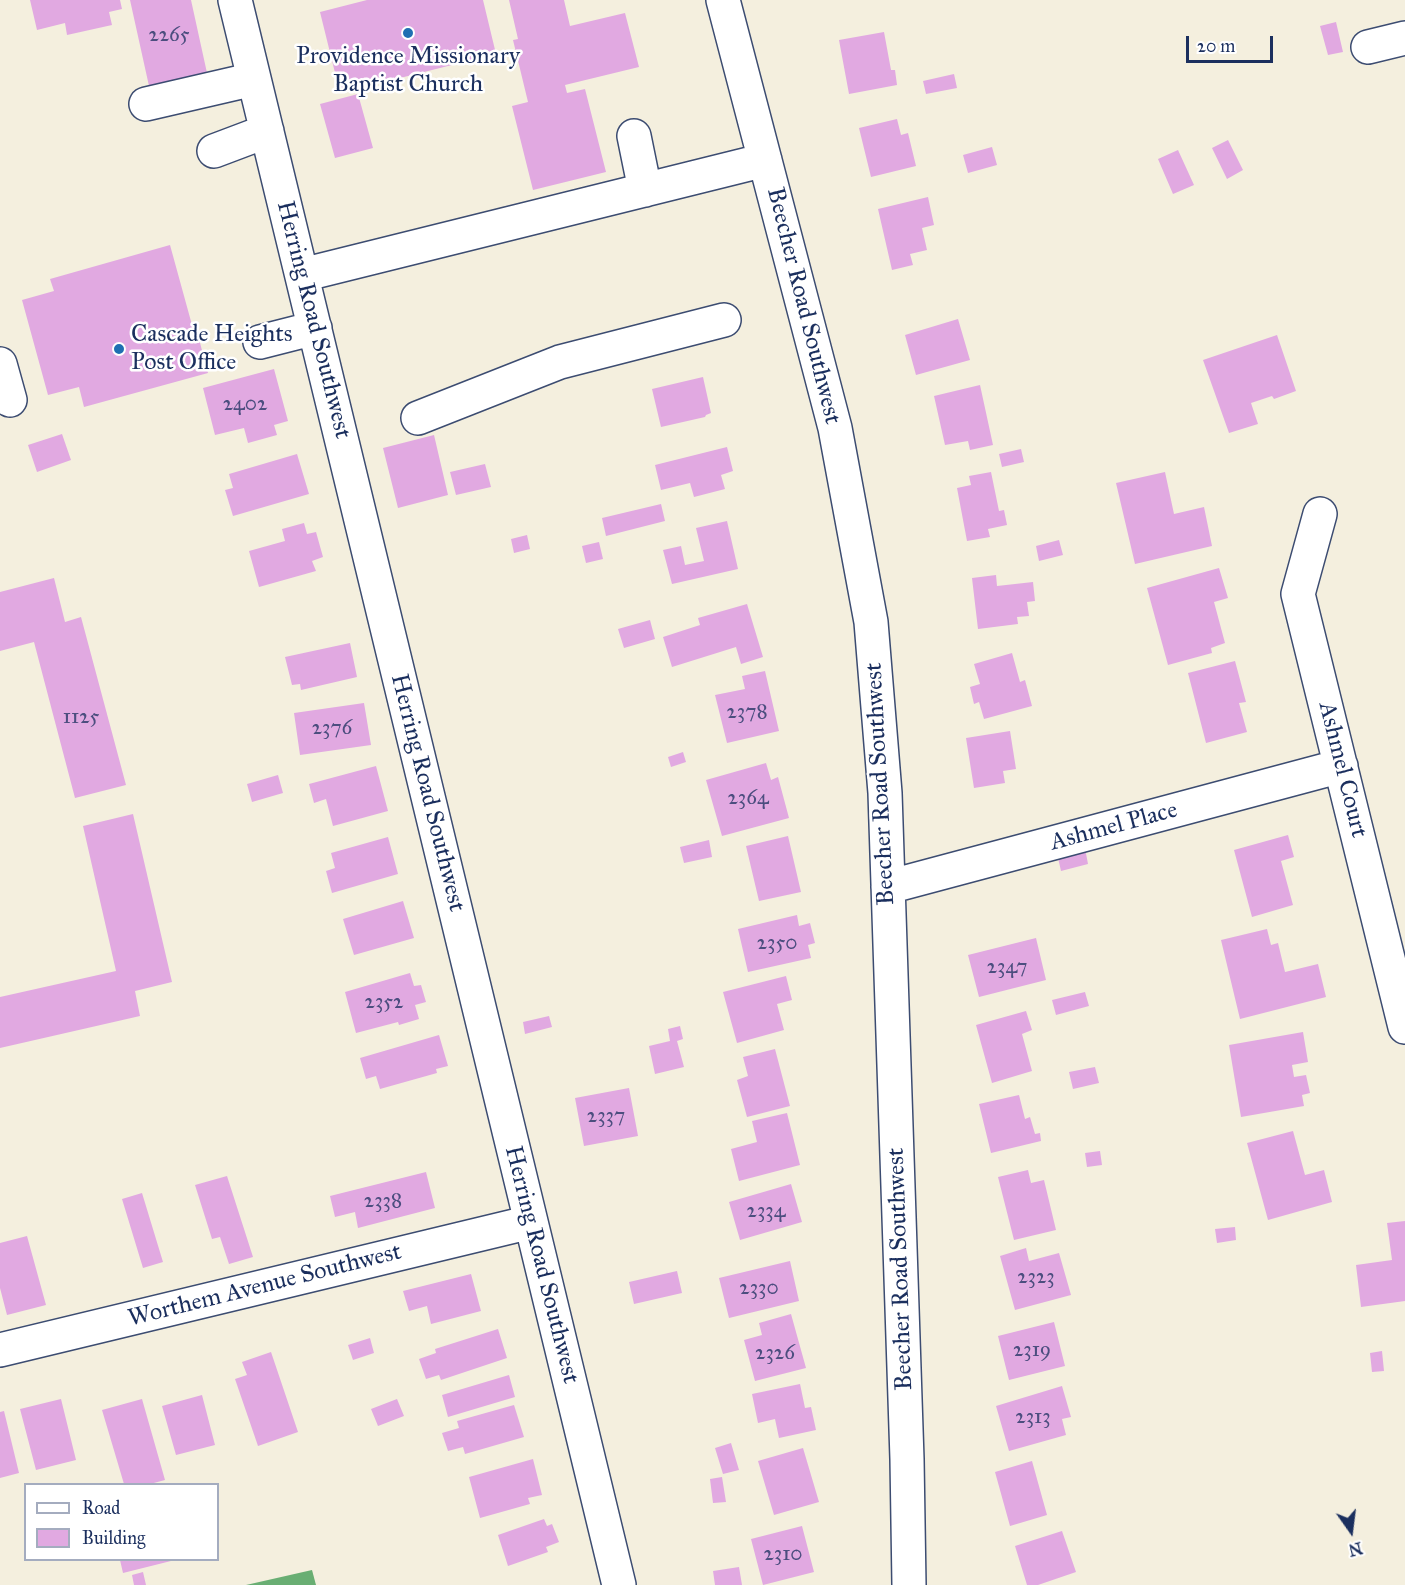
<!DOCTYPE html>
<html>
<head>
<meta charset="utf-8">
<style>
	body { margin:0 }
	#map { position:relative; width:1405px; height:1585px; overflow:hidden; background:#f4efde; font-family:"IM FELL Great Primer",serif }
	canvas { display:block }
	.legend { position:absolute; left:24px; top:1483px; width:195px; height:78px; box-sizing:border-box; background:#fff; border:2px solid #a4acbf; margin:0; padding:8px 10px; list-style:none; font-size:18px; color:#1b2f5e }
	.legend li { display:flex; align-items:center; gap:12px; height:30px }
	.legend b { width:30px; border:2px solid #a4acbf }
	.north { position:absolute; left:1321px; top:1501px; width:60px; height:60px; -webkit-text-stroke:4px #fff; paint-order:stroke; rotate:166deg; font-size:16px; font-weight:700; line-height:24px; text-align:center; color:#1b2f5e }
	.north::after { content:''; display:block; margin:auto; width:21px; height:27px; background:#1b2f5e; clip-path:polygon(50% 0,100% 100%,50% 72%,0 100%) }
	.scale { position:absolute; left:1186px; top:36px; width:87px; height:27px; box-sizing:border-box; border:3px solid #1b2f5e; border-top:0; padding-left:8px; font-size:18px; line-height:21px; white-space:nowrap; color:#1b2f5e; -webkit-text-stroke:4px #fff; paint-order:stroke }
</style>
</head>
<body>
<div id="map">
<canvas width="1405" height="1585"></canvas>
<ul class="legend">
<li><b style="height:8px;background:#fff"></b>Road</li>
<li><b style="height:16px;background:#e1a9e1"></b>Building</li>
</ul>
<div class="north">N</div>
<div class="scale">20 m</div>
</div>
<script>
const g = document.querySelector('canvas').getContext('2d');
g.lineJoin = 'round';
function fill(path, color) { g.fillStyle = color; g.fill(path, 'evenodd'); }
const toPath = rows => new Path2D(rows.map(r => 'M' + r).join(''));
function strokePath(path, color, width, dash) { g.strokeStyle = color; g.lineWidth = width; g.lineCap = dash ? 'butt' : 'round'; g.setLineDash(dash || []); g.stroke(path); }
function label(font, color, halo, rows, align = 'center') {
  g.font = font + ' "IM FELL Great Primer",serif'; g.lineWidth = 5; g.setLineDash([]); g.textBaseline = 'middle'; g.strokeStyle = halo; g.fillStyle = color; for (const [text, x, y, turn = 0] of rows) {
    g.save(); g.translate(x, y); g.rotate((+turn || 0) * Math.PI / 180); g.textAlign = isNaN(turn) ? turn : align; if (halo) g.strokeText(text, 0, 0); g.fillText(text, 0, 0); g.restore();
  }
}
const forest = toPath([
	[312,1570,316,1585,246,1585]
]);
const building = toPath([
	[30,0,120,0,122,9,109,12,112,25,67,35,65,23,37,30],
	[130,0,191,0,207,73,149,86],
	[367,0,483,0,496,54,340,93,320,12],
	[509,0,564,0,570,26,625,13,639,67,565,85,567,93,585,89,606,172,533,190,512,106,528,102,513,40,518,39],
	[1336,22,1343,52,1328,55,1320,26],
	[884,32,891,70,895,70,897,85,849,94,839,40],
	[954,74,957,88,926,94,923,81],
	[358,94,373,148,335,158,320,104],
	[897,119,901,135,908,133,916,166,871,177,859,128],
	[1228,140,1243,170,1227,179,1212,148],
	[992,147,997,165,968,173,963,155],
	[1178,150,1194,185,1173,194,1158,159],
	[928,197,934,225,922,228,927,250,910,254,913,265,892,270,878,209],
	[170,245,192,325,195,324,208,373,84,407,79,387,48,395,22,300,54,291,50,279],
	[958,319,970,360,916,375,905,335],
	[1277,335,1296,391,1274,399,1272,396,1251,403,1258,424,1229,433,1203,360],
	[274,369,288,421,274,425,277,435,248,443,244,428,215,435,203,388],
	[703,377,711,413,706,415,705,417,661,427,652,389],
	[980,385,993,445,970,450,968,441,945,445,934,396],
	[62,434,71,460,37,472,28,445],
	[434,435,448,495,398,508,383,448],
	[727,447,733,471,721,475,725,489,694,497,690,483,661,490,655,465],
	[1021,449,1024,462,1002,467,999,454],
	[297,454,309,494,233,516,225,490,233,488,229,474],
	[485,464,491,487,456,495,450,472],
	[991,472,999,511,1004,510,1007,525,988,529,990,537,967,541,957,488,971,485,969,476],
	[1165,472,1174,514,1204,507,1212,546,1135,564,1116,483],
	[661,504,665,521,606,536,602,518],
	[727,521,738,569,672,584,663,550,681,546,685,565,704,561,696,528],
	[304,523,307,534,316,532,323,557,312,561,316,571,259,587,249,551,285,541,282,529],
	[527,535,530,549,514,553,511,539],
	[1059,540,1063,555,1039,561,1036,546],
	[599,542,603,559,586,563,582,546],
	[1219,568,1228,598,1214,602,1225,643,1211,648,1212,653,1168,665,1147,588],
	[996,575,997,586,1033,582,1035,601,1027,602,1029,616,1017,617,1018,624,978,629,972,578],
	[54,578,65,622,81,617,126,785,75,798,34,642,0,651,0,592],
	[747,604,763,657,741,664,736,647,672,667,663,637,700,625,698,618],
	[650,620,655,639,624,648,618,629],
	[350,643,357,677,301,690,300,684,292,685,285,657],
	[1012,653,1020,682,1025,680,1032,706,984,719,979,702,974,704,970,687,980,684,974,664],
	[1235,661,1246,702,1239,703,1247,732,1206,743,1188,673],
	[765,671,779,731,727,743,715,695,745,689,742,676],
	[364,703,371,745,300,755,294,713],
	[1010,731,1016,769,1003,771,1005,783,974,788,966,738],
	[683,752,686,762,671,767,668,757],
	[766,763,771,780,778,777,789,818,722,836,706,780],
	[376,766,388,811,333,826,326,799,314,803,309,784],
	[278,775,283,793,252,802,247,784],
	[133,814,172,982,135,991,140,1016,0,1048,0,997,116,971,83,826],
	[1288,835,1294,857,1281,861,1293,905,1252,917,1234,850],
	[788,836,801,892,759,901,746,846],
	[388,837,398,874,332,893,326,871,335,868,331,853],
	[709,840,712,857,684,863,680,847],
	[1084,843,1088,864,1061,871,1056,849],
	[403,901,414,938,354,955,343,919],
	[797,915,799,926,810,923,815,943,808,945,811,958,748,972,738,929],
	[1267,929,1271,945,1278,943,1285,972,1318,964,1326,997,1240,1019,1221,940],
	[1036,938,1046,980,979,997,968,955],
	[410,973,414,986,421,985,426,1002,415,1005,419,1019,399,1025,398,1022,356,1033,345,992],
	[786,976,792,1000,777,1004,784,1030,737,1043,723,992],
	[1085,992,1089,1006,1056,1015,1052,1000],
	[1026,1011,1032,1030,1022,1034,1032,1071,992,1083,976,1025],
	[549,1016,552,1027,525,1034,523,1022],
	[680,1026,683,1039,677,1041,684,1067,655,1074,649,1046,670,1041,668,1029],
	[1303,1032,1308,1062,1292,1065,1294,1077,1306,1075,1310,1093,1302,1095,1304,1106,1241,1117,1229,1045],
	[439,1035,448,1066,436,1069,437,1073,380,1089,376,1076,366,1079,360,1058],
	[775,1049,790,1106,747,1117,737,1080,748,1076,743,1057],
	[1095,1067,1099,1083,1073,1089,1069,1072],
	[629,1088,638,1136,584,1146,575,1098],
	[1019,1095,1025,1119,1030,1117,1035,1134,1040,1133,1041,1141,991,1153,979,1104],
	[787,1113,800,1165,739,1181,731,1149,757,1142,752,1121],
	[1293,1131,1305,1175,1324,1170,1332,1202,1268,1220,1247,1143],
	[1100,1151,1102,1165,1087,1167,1085,1153],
	[1028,1170,1031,1183,1044,1180,1056,1230,1014,1240,998,1177],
	[426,1172,435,1208,358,1228,355,1212,335,1217,330,1196],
	[227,1176,253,1257,229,1264,220,1237,212,1239,195,1185],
	[791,1184,802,1222,740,1240,729,1202],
	[142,1193,163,1262,143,1268,122,1199],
	[1405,1221,1405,1301,1361,1307,1356,1265,1392,1260,1387,1223],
	[1235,1227,1236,1240,1217,1243,1215,1229],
	[27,1236,46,1305,7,1315,0,1288,0,1243],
	[1026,1248,1029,1261,1059,1253,1071,1295,1015,1310,1000,1256],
	[790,1261,799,1301,729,1318,719,1278],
	[677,1271,682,1293,634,1304,629,1282],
	[471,1274,481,1311,431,1324,427,1306,409,1311,403,1291],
	[791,1314,806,1368,755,1381,744,1340,762,1335,759,1323],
	[1054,1322,1065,1366,1009,1380,998,1336],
	[498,1329,507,1358,441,1380,439,1375,426,1379,419,1359,436,1353,435,1349],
	[370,1338,374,1353,353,1360,348,1345],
	[1382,1351,1384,1371,1372,1372,1370,1353],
	[271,1352,298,1432,258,1446,235,1379,247,1375,242,1362],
	[509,1375,515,1397,448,1417,442,1395],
	[800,1384,805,1408,811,1407,816,1430,779,1438,775,1419,758,1423,752,1394],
	[1062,1386,1071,1417,1062,1419,1066,1435,1009,1451,996,1406],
	[202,1395,215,1445,176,1455,162,1406],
	[61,1399,76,1460,36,1470,20,1409],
	[142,1399,165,1480,150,1484,124,1484,102,1410],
	[397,1399,404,1416,378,1426,371,1409],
	[514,1405,524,1437,465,1454,463,1447,448,1451,442,1433,459,1428,457,1421],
	[4,1411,19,1473,0,1478,0,1412],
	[731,1443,739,1470,723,1474,715,1448],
	[803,1448,819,1502,774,1515,758,1461],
	[533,1459,542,1495,528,1498,530,1504,480,1518,469,1477],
	[1032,1461,1047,1515,1010,1526,995,1472],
	[722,1477,726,1502,713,1503,710,1479],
	[544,1519,547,1526,552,1524,559,1542,546,1547,548,1552,508,1566,498,1535],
	[802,1526,814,1572,763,1585,751,1539],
	[1062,1531,1076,1572,1038,1585,1027,1585,1015,1546],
	[120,1560,175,1560,123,1573],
	[739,1567,742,1585,715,1585,713,1571],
	[143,1572,146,1585,134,1585,132,1575]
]);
const minor = toPath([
	[235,0,619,1585],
	[723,0,835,428,871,622,885,793,907,1459,909,1585],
	[1368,47,1405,38],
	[146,104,254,79],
	[634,136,645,190],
	[214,151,267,131],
	[302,275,765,160],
	[260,342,315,328],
	[0,364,10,400],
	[418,418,560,362,724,320],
	[1320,514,1298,594,1405,1027],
	[888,887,1341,766],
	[0,1350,531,1222]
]);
const markers = [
	[408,33,6,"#1f6fb2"],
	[119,349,6,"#1f6fb2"]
];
const numberNames = [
	["2265",169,36],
	["2402",245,405],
	["2378",747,713],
	["1125",81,718],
	["2376",332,729],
	["2364",748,799],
	["2350",777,944],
	["2347",1007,968],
	["2352",384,1003],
	["2337",606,1117],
	["2338",383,1202],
	["2334",766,1212],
	["2323",1036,1278],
	["2330",759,1289],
	["2319",1032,1351],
	["2326",775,1354],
	["2313",1033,1418],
	["2310",783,1555]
];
const poiNames = [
	["Providence Missionary",408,57],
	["Baptist Church",408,85],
	["Cascade Heights",131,335,"left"],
	["Post Office",131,363,"left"]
];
const streetNames = [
	["Beecher Road Southwest",803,306,76],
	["Herring Road Southwest",313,320,76],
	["Ashmel Court",1342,770,76],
	["Beecher Road Southwest",881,784,-93],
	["Herring Road Southwest",427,793,76],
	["Ashmel Place",1114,827,-15],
	["Herring Road Southwest",541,1265,76],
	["Beecher Road Southwest",901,1269,-92],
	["Worthem Avenue Southwest",265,1286,-14]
];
fill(forest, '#69ae73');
fill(building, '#e1a9e1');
strokePath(minor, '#3c4c71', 36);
strokePath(minor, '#fff', 33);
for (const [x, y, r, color] of markers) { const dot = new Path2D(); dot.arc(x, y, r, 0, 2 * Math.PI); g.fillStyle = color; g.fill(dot); strokePath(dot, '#fff', 2); }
label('21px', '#4c4e7f', null, numberNames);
label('24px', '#1b2f5e', '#fff', poiNames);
label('24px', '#1b2f5e', '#fff', streetNames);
</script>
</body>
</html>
